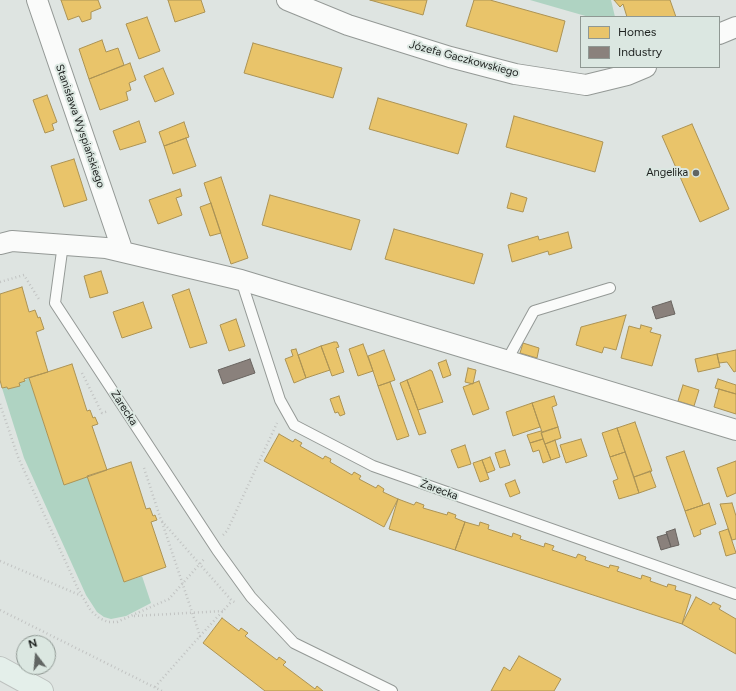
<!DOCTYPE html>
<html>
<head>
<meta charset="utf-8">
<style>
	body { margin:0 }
	#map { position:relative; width:736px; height:691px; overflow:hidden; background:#dee4e1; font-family:Figtree,sans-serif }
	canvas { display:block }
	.legend { position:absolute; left:580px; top:16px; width:140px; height:52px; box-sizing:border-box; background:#dbe7e1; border:1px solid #8f9893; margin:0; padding:5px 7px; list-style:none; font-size:12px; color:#1d211f }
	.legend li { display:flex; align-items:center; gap:8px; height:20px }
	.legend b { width:20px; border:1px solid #8f9893 }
	.north { position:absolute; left:16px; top:635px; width:40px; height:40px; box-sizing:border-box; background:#dbe7e1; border:1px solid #8f9893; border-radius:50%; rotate:344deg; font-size:11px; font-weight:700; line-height:16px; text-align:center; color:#1d211f }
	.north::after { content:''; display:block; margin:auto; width:14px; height:18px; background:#616563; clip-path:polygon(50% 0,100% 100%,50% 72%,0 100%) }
</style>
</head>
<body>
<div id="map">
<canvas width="736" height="691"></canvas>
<ul class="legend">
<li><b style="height:11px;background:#e9c46a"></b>Homes</li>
<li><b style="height:11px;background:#8a817c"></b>Industry</li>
</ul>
<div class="north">N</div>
</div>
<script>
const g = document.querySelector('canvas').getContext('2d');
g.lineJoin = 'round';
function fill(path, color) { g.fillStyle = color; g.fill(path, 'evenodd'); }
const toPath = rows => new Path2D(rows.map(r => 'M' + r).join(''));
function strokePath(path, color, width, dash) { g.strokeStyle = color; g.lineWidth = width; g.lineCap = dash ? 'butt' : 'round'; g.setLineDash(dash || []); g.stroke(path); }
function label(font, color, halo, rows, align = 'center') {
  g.font = font + ' Figtree,sans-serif'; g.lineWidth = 4; g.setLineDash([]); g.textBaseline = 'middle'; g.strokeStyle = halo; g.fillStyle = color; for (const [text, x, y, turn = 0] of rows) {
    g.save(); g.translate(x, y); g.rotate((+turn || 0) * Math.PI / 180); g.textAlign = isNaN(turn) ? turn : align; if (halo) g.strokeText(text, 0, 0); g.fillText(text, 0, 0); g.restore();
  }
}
const green = toPath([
	[530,0,611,0,615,17,589,17],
	[29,378,64,485,87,476,124,582,142,576,151,603,126,616,111,619,104,617,97,612,86,595,24,458,2,388,7,387,8,389,20,386,19,383]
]);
const homes = toPath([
	[61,0,98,0,101,8,91,12,91,19,82,22,79,16,68,20,61,0],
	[168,0,201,0,205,12,175,22,168,0],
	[370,0,427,0,423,15,370,0],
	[474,0,490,0,565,21,557,52,466,26,474,0],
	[614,0,670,0,676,17,627,17,623,4,620,7,614,0],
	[147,17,160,51,139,59,126,24,147,17],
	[102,40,106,52,118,48,124,65,89,79,79,49,102,40],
	[253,43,342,68,333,98,244,73,253,43],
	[130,63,136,80,129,83,131,90,126,92,128,100,100,110,89,79,130,63],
	[163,68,174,94,155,102,144,76,163,68],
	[47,95,57,122,52,124,54,130,45,133,33,100,47,95],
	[378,98,467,124,458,154,369,129,378,98],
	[514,116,603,142,595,172,506,147,514,116],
	[139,121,146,142,120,150,113,131,139,121],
	[184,122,189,137,164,146,159,132,184,122],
	[692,124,729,209,700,222,662,136,692,124],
	[186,138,196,166,173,174,164,146,186,138],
	[74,159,87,200,64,207,51,166,74,159],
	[221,177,248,258,231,264,204,183,221,177],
	[180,189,182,196,176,198,182,215,158,224,149,200,180,189],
	[511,193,527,198,523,212,507,208,511,193],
	[270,195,360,220,351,250,262,225,270,195],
	[211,203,221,233,210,236,200,207,211,203],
	[394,229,483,254,474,284,385,259,394,229],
	[568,232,572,248,549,255,548,251,512,262,508,245,538,236,539,240,568,232],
	[101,271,108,293,90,298,84,276,101,271],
	[22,287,29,312,35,310,38,318,40,317,44,329,36,332,48,372,24,379,25,381,19,383,20,386,8,389,7,387,2,388,0,380,0,294,22,287],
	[189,289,207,343,190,348,172,295,189,289],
	[143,302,152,328,122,338,113,312,143,302],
	[626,315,616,350,604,347,602,353,576,345,581,327,626,315],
	[236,319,245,346,229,351,220,325,236,319],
	[641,325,652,328,650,332,661,335,652,366,621,358,629,326,640,329,641,325],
	[334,342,337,342,339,347,336,348,344,372,332,376,321,346,334,342],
	[523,343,539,348,537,358,520,353,523,343],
	[363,344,373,371,358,376,349,349,363,344],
	[321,346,330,370,306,378,298,355,321,346],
	[296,349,306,378,294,383,285,359,293,356,291,350,296,349],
	[384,350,395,380,378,386,368,356,384,350],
	[736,350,736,371,734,372,727,362,719,363,717,354,736,350],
	[717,354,720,367,698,372,695,359,717,354],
	[446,360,451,375,443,378,438,363,446,360],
	[72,364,87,411,90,410,93,418,95,417,98,424,92,426,107,470,64,485,29,378,72,364],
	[468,368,476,370,473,384,465,382,468,368],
	[430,370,432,371,443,402,418,410,407,380,430,370],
	[718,379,736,385,736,394,715,388,718,379],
	[407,380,418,410,426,433,419,435,400,383,407,380],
	[479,381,489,409,473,415,463,387,479,381],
	[390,382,409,436,397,440,378,386,390,382],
	[683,385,699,390,694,406,678,401,683,385],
	[719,389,736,394,736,414,714,407,719,389],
	[339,396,345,414,340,416,338,412,335,413,330,399,339,396],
	[554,396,557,405,552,407,558,427,542,432,532,403,554,396],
	[532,403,540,427,513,436,506,412,532,403],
	[635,422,652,471,634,477,617,428,635,422],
	[558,427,561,438,545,444,541,433,558,427],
	[617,428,625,452,610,457,602,433,617,428],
	[541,431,543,439,530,443,527,435,541,431],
	[279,434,293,442,295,439,302,443,300,446,323,459,325,456,331,459,330,462,352,475,354,472,361,476,359,479,376,488,378,485,384,489,383,492,398,499,384,527,264,461,279,434],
	[543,439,551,460,543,463,539,450,533,452,530,443,543,439],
	[581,439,587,456,566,463,560,445,581,439],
	[555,440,560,457,551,460,545,444,555,440],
	[465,445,471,464,458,468,451,450,465,445],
	[505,450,510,465,500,468,495,453,505,450],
	[684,451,703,505,685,511,666,457,684,451],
	[625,452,639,493,619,499,613,481,618,479,610,457,625,452],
	[490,457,495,470,487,473,482,460,490,457],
	[482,460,489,479,480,482,473,463,482,460],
	[736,461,736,493,727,497,717,468,736,461],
	[131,462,146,509,150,508,153,516,155,515,157,520,151,522,166,567,124,582,87,476,131,462],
	[650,471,656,487,639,493,634,477,650,471],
	[515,480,520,493,510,497,505,484,515,480],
	[398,499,414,505,416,502,424,505,423,508,447,515,448,512,456,515,455,518,465,522,455,550,389,529,398,499],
	[709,503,716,524,700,530,701,534,694,537,685,511,709,503],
	[732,503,736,516,736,539,732,540,720,504,732,503],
	[465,522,479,526,480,522,489,525,488,529,512,537,513,533,521,536,520,539,544,547,545,543,554,546,552,550,576,558,578,554,586,557,585,560,609,568,610,565,619,567,617,571,641,579,642,575,651,578,650,581,667,587,668,584,676,586,675,590,691,595,682,624,455,550,465,522],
	[728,529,736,553,726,556,719,532,728,529],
	[696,597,711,605,713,602,721,606,719,609,736,619,736,654,682,624,696,597],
	[222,618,239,631,241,628,248,633,245,636,277,660,279,657,286,662,283,665,315,689,317,686,323,691,265,691,203,643,222,618],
	[519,656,561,679,554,691,491,691,504,667,510,671,519,656]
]);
const industry = toPath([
	[671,301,675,314,656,319,652,307,671,301],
	[250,359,255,373,223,384,218,370,250,359],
	[675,529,679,545,671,547,666,532,675,529],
	[667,534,671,547,661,550,657,537,667,534]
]);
const path = toPath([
	[0,282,24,275,40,301],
	[82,373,102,413,109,411],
	[0,404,18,457,78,589,91,611,99,618,108,622,117,622,169,599,205,558],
	[144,468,161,520,232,601,237,603],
	[162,522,200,636,232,601],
	[223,535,227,531,277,423],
	[0,561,82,596],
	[0,610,162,691],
	[134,616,223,611],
	[155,687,200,636]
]);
const lane = toPath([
	[63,244,55,303,217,550,251,597,294,643,392,691],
	[241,280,280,400,294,425,373,466,736,594],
	[506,362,534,311,610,288]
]);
const street = toPath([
	[37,0,123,252],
	[287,0,348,25,450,57,515,74,586,85,627,75,646,67],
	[719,34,736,27],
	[0,244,12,241,106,248,241,280,736,430]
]);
const primary = toPath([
	[0,668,42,691]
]);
const markers = [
	[696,173,4,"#616563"]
];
const streetNames = [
	["Józefa Gaczkowskiego",464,59,15],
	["Stanisława Wyspiańskiego",80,126,71],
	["Żarecka",124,408,57],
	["Żarecka",439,490,20]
];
const poiNames = [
	["Angelika",688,173]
];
fill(green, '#afd3c2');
fill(homes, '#e9c46a');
strokePath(homes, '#ac9354', 1);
fill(industry, '#8a817c');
strokePath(industry, '#696460', 1);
strokePath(lane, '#949996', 12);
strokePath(street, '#949996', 22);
strokePath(primary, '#bdc1bf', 24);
strokePath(path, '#c1c3c2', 2.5, [1, 3]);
strokePath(lane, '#fafbfa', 10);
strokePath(street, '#fafbfa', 20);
strokePath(primary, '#e4efea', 22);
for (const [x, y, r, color] of markers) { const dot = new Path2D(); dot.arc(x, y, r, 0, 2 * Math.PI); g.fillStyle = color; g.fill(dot); strokePath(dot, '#dbe7e1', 1.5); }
label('11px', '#1d211f', '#dbe7e1', streetNames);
label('11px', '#1d211f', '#dbe7e1', poiNames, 'right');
</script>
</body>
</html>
